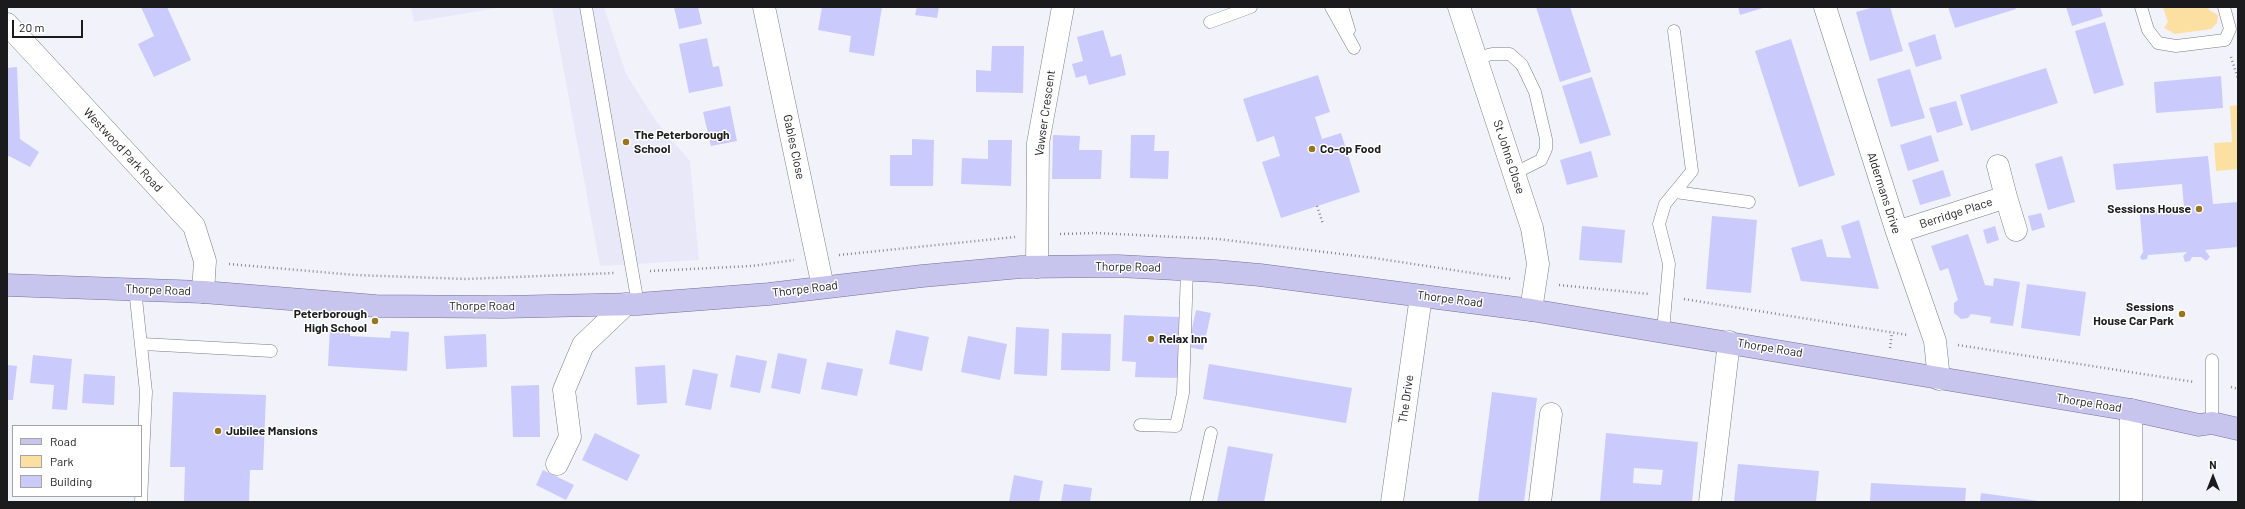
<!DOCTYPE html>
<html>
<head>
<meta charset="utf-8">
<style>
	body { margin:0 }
	#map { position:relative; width:2245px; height:509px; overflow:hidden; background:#f2f2fa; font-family:Barlow,sans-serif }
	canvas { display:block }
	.frame { position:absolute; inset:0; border:8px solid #1b1b1e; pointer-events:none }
	.legend { position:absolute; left:12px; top:425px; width:130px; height:72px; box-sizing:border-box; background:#fff; border:1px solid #a4a4a5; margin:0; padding:5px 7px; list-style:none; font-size:12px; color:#1b1b1e }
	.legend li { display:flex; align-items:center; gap:8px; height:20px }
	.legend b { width:20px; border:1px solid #a4a4a5 }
	.north { position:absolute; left:2193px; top:457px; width:40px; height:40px; -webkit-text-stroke:3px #fff; paint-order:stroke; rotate:0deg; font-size:11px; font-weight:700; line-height:16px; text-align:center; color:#1b1b1e }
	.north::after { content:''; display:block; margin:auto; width:14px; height:18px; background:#1b1b1e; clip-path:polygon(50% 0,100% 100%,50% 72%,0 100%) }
	.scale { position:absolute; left:12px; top:20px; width:71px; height:18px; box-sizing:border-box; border:2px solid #1b1b1e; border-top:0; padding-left:5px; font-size:12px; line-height:14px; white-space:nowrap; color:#1b1b1e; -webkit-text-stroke:3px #fff; paint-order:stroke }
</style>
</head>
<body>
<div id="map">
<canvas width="2245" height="509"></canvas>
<div class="frame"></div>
<ul class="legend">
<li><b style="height:5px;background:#c7c5ed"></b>Road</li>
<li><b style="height:11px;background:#fce0a2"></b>Park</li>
<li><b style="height:11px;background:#cbcafc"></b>Building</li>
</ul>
<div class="north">N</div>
<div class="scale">20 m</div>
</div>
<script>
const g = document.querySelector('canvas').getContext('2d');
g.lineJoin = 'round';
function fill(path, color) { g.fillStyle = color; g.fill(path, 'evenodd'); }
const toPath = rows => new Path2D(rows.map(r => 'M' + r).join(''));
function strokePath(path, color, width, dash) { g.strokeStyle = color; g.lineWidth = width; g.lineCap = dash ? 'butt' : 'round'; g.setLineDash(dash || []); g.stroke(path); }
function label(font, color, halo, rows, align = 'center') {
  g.font = font + ' Barlow,sans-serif'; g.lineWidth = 3; g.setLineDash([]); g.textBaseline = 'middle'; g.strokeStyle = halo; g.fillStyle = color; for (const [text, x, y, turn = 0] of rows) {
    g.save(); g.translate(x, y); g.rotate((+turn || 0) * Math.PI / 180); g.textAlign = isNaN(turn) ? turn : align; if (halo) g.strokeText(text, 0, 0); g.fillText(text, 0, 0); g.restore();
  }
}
const built = toPath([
	[411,7,503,7,414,22],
	[552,7,604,7,626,74,658,124,690,161,699,260,600,266]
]);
const green = toPath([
	[2163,7,2208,7,2209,10,2218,15,2217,23,2211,29,2175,34,2164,28,2168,22],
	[2238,105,2238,169,2216,171,2214,143,2232,142,2230,106]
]);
const building = toPath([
	[141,7,167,7,191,60,154,77,138,44,154,36],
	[674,7,698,7,702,24,679,29],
	[822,7,882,7,874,56,849,52,851,36,818,30],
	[917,7,939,7,937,18,915,15],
	[1536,7,1570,7,1591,72,1560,82],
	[1738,7,1766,7,1740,15],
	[1874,7,1890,7,1903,51,1870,61,1856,12],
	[1948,7,2015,7,2016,9,1955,28],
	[2066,7,2100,7,2103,16,2072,26],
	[2105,22,2124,85,2094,94,2075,31],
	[1103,30,1111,57,1121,54,1126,75,1089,85,1086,75,1076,78,1072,64,1083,61,1077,37],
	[1935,34,1942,59,1916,67,1908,43],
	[707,38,713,67,719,66,723,86,689,93,679,44],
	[1791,39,1835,175,1799,187,1755,51],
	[992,46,1024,46,1023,93,976,92,976,70,991,71],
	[17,67,20,139,39,152,30,167,9,156,7,157,7,68],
	[2046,68,2058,103,1971,131,1960,95],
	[1910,69,1925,118,1891,127,1877,79],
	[1318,75,1330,112,1315,117,1322,139,1341,133,1360,192,1281,218,1262,162,1280,156,1274,136,1257,142,1243,99],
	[2221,76,2223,108,2156,113,2154,82],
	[1592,77,1611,135,1580,144,1562,86],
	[1956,101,1963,125,1937,133,1929,108],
	[730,106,737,141,711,146,703,112],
	[1053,135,1080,136,1079,150,1102,150,1101,179,1052,179],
	[1131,135,1155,135,1154,151,1169,151,1168,179,1130,178],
	[1931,135,1939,161,1908,171,1900,145],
	[912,139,934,140,933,186,890,186,890,155,912,155],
	[988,140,1012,140,1011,186,961,184,962,158,988,159],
	[1591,151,1598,177,1567,185,1560,160],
	[2062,156,2075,202,2048,210,2035,164],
	[2208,156,2213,204,2238,202,2238,247,2205,250,2210,257,2206,261,2201,257,2192,257,2190,261,2185,262,2183,256,2187,252,2148,255,2147,259,2142,260,2140,257,2143,252,2140,215,2136,213,2136,209,2140,207,2144,210,2184,207,2182,184,2116,190,2113,164],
	[1943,170,1951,196,1920,205,1912,180],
	[2041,213,2045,227,2032,231,2028,216],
	[1712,216,1757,220,1751,293,1706,289],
	[1859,220,1879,289,1801,281,1791,248,1822,239,1827,257,1851,258,1841,226],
	[1582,226,1625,230,1622,263,1579,260],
	[1995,226,1999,240,1987,244,1983,230],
	[1968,234,1985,285,1993,286,1994,278,2020,282,2013,326,1990,323,1991,317,1971,314,1968,318,1961,319,1954,313,1954,303,1958,300,1948,268,1940,271,1931,246],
	[2027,284,2086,292,2080,336,2021,328],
	[1196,310,1211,313,1203,350,1188,347],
	[1124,315,1180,317,1178,378,1135,377,1136,362,1122,361],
	[330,327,350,329,350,336,390,338,391,331,409,332,407,371,328,366],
	[1016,327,1049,329,1047,376,1014,374],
	[896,330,929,337,922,371,889,364],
	[1062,333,1111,334,1110,371,1061,370],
	[486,334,487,367,446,369,444,336],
	[968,336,1007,344,1000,380,961,372],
	[778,353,807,359,800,394,771,388],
	[33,355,72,359,67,410,52,409,54,385,30,383],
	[736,355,767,361,760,393,730,387],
	[827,362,863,369,857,396,821,389],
	[1209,364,1352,388,1346,423,1203,399],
	[7,365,17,366,13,400,7,400],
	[665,365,667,403,637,405,635,367],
	[693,369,718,374,711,410,685,405],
	[84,374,115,376,114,405,82,403],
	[539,385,540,437,513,437,511,386],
	[173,392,266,395,263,470,250,470,249,502,184,502,185,467,170,467],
	[1492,392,1537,398,1524,502,1478,502],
	[595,433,640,455,627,481,582,460],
	[1606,433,1698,442,1692,502,1600,502],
	[1634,468,1663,470,1661,485,1633,483],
	[1228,446,1273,454,1264,502,1217,502],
	[1738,464,1819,471,1816,502,1734,502],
	[543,470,574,485,566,500,536,485],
	[1014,475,1043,481,1039,502,1009,502],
	[1871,483,1966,488,1965,502,1870,502],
	[1064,484,1092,488,1090,502,1061,502],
	[1981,493,2039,501,2039,502,1980,502]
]);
const path = toPath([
	[2231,57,2238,79],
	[1317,206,1323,224],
	[1060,234,1096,233,1218,239,1374,258,1512,279],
	[839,255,1015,237],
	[229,264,355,275,466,279,615,273],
	[650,271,752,266,794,260],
	[1559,285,1649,294],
	[1684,299,1908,335],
	[1958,345,2194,382],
	[1890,348,1892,332],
	[2231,387,2238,389]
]);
const lane = toPath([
	[586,7,638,304],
	[1331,7,1354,48],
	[1342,7,1349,30],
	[2141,7,2148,30,2158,43,2176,46,2225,40,2230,29,2224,7],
	[1210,22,1251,7],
	[1476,58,1492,54,1510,54,1522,65,1535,92,1546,139,1546,149,1541,160,1515,173],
	[1675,192,1749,202],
	[135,289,146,392,141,502],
	[1663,331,1669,264,1659,224,1665,204,1692,171,1674,31],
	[143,344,271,351],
	[2212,360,2212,423],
	[1140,425,1176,426,1183,393,1187,269],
	[1196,502,1211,433]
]);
const street = toPath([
	[764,7,823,287],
	[1459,7,1532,228,1538,264,1531,310],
	[1825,7,1897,232,1935,341,1939,379],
	[7,24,194,226,205,261,203,292],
	[2006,197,2016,230],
	[1897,232,2006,197,1998,166],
	[1037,267,1038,143,1063,7],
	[2131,410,2131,502],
	[557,464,570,437,564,390,583,345,626,304],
	[1392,502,1421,296],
	[1540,502,1551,414],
	[1710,502,1729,342]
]);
const primary = toPath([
	[7,285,203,292,376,306,503,307,638,304,769,294,922,276,1021,267,1118,266,1215,271,1260,275,1531,310,2131,410,2199,425,2212,423,2238,429]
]);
const markers = [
	[626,142,4,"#97761f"],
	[1312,149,4,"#97761f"],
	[2199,209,4,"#97761f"],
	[2182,314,4,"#97761f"],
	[375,321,4,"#97761f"],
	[1151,339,4,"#97761f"],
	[218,431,4,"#97761f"]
];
const streetNames = [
	["Vawser Crescent",1045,113,-82],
	["Gables Close",794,147,78],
	["Westwood Park Road",123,150,47],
	["St Johns Close",1509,157,72],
	["Aldermans Drive",1884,193,72],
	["Berridge Place",1956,213,-18],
	["Thorpe Road",1128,267,1],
	["Thorpe Road",805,289,-7],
	["Thorpe Road",158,290,2],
	["Thorpe Road",1450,299,7],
	["Thorpe Road",482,306],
	["Thorpe Road",1770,348,9],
	["The Drive",1406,399,-82],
	["Thorpe Road",2089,403,9]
];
const poiNames = [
	["The Peterborough",634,135],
	["School",634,149],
	["Co-op Food",1320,149],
	["Sessions House",2191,209,"right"],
	["Sessions",2174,307,"right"],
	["House Car Park",2174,321,"right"],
	["Peterborough",367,314,"right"],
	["High School",367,328,"right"],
	["Relax Inn",1159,339],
	["Jubilee Mansions",226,431]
];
fill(built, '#e8e8f8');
fill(green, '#fce0a2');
fill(building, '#cbcafc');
strokePath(lane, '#7b7b82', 13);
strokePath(street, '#7b7b82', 23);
strokePath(primary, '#73709d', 23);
strokePath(path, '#88888e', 2.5, [1, 3]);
strokePath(lane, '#fff', 12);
strokePath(street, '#fff', 22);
strokePath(primary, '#c7c5ed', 22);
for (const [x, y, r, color] of markers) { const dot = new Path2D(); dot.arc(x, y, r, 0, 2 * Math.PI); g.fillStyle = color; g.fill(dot); strokePath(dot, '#fff', 1.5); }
label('12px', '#1b1b1e', '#fff', streetNames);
label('bold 12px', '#1b1b1e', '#fff', poiNames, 'left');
</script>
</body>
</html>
